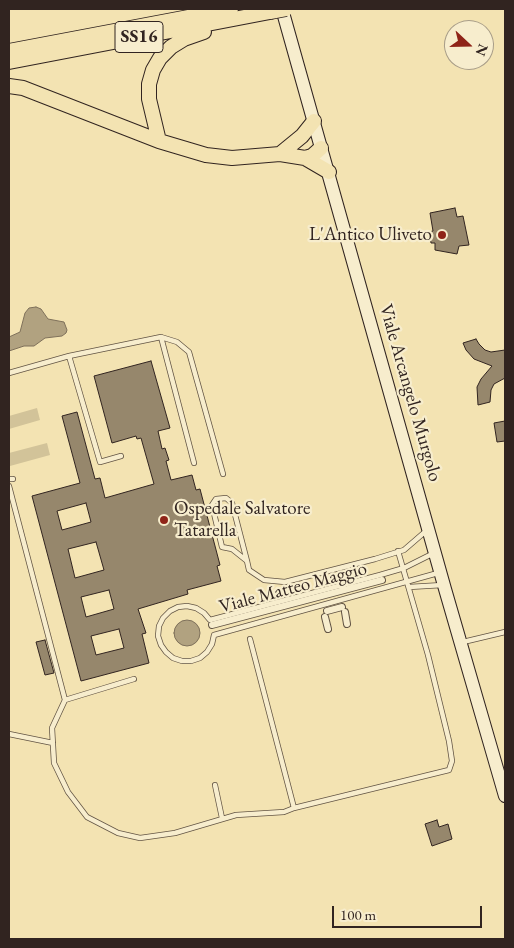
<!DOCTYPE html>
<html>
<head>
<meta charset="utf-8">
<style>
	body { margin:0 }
	#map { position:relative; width:514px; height:948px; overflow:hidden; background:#f3e3b2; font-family:"EB Garamond",serif }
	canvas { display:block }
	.frame { position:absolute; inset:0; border:10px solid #312420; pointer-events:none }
	.north { position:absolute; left:444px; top:20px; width:50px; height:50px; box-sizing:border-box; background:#f7edcd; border:1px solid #a89d88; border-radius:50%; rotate:111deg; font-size:14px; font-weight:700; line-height:20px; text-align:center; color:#312420 }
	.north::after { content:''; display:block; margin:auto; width:18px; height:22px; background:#8f2418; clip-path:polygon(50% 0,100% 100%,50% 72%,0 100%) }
	.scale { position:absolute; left:332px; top:906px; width:150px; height:22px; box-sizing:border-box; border:2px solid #312420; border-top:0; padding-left:6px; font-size:15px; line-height:18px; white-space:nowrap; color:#312420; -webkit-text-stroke:4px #f7edcd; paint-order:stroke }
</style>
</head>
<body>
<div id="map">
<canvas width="514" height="948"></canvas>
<div class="frame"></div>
<div class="north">N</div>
<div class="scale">100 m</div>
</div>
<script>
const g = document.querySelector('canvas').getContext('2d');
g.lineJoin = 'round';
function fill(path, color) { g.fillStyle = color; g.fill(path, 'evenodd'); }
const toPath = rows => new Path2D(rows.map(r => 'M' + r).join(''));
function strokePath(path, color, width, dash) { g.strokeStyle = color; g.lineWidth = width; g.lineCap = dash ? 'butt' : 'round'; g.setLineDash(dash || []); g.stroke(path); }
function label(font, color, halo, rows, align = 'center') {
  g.font = font + ' "EB Garamond",serif'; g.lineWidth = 4.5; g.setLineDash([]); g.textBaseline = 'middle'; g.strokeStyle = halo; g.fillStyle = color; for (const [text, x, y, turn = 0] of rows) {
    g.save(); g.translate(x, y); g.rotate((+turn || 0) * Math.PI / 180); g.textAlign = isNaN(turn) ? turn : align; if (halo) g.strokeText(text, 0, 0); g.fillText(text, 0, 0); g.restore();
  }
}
const green = toPath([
	[37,408,40,420,9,429,9,416],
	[47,443,50,455,10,466,9,453]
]);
const water = toPath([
	[36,307,41,309,48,319,64,322,67,330,66,333,62,336,45,338,34,346,24,346,9,351,9,337,20,332,25,313,29,308,36,307],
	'174 633a13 13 0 1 1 26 0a13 13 0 1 1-26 0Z'
]);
const building = toPath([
	[455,208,457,217,463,216,469,245,459,246,457,254,435,250,435,243,431,243,429,232,433,231,430,213,455,208],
	[476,339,479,344,485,350,491,352,505,350,505,378,494,384,491,390,490,402,478,405,477,387,481,379,492,366,474,359,466,350,463,343,476,339],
	[151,361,170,428,158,431,162,449,165,448,169,460,166,461,171,480,192,475,196,490,200,489,220,565,217,566,221,581,187,590,188,594,138,609,146,633,142,634,149,663,81,681,32,496,80,483,62,416,77,412,95,479,100,478,105,498,154,484,141,438,137,439,136,436,112,443,94,376,151,361],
	[86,503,91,522,62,530,57,511,86,503],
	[96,542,104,570,75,578,68,549,96,542],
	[109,590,114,609,86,617,81,597,109,590],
	[119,629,124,648,96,655,91,636,119,629],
	[505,421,505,441,497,442,494,423,505,421],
	[45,640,54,673,45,675,36,642,45,640],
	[437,820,439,827,448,824,452,839,432,846,425,824,437,820]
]);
const service = toPath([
	[161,337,177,342,189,352,223,474],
	[69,356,100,462,121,456],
	[9,373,69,356,161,337,194,463],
	[9,479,13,479],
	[9,486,65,700,52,728,54,763,68,792,87,817,118,833,140,838,175,833,236,815,284,812,294,808,449,770,452,761,449,741,428,655,398,551],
	[434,553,404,568,380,575,210,620,204,613,196,608,187,606,178,607,170,611,163,618,159,626,158,636,161,645,166,652,173,658,182,661,191,661,200,658,207,652,212,644,214,635,438,573],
	[247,561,232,549,222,547,212,505,216,499,226,498,232,503,247,561,249,570,264,580,285,582,375,559,404,550,426,531],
	[409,587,443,585],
	[250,639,294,808],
	[463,642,505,632],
	[65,700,134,679],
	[9,734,53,743],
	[215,785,222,818]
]);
const pedestrian = toPath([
	[327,611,342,607],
	[345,612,347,624],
	[325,617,328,629],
	[212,625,382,580]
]);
const secondary = toPath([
	[282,9,445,589,505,796]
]);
const trunk = toPath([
	[9,51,231,9],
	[9,62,270,12],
	[9,86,23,88,159,141,206,155,232,158,280,154,305,158,312,156,321,148],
	[159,141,149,99,149,84,153,70,160,58,171,47,184,39,204,32],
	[280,154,302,136,314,121],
	[305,158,329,172]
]);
const trunkBridge = toPath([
	[270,12,286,9]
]);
const markers = [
	[442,235,5,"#8f2418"],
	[164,520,5,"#8f2418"]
];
const shields = [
	[139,37,48]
];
const shieldNames = [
	["SS16",139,37]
];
const poiNames = [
	["L'Antico Uliveto",432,235],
	["Ospedale Salvatore",174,509,"left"],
	["Tatarella",174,531,"left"]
];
const streetNames = [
	["Viale Arcangelo Murgolo",410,393,74],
	["Viale Matteo Maggio",293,588,-15]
];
fill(green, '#d2c399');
fill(water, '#b1a280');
strokePath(water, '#7e705a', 1);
fill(building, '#96876c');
strokePath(building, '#312420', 1);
strokePath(service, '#625444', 6);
strokePath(pedestrian, '#625444', 8);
strokePath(secondary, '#312420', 14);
strokePath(trunk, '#312420', 16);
strokePath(service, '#f7edcd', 4.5);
strokePath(pedestrian, '#f7edcd', 6);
strokePath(secondary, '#f7edcd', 12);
strokePath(trunk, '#f3e3b2', 14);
strokePath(trunkBridge, '#312420', 16, []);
strokePath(trunkBridge, '#f3e3b2', 14);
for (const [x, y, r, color] of markers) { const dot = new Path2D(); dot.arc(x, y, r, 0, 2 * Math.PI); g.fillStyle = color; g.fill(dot); strokePath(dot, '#f7edcd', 2); }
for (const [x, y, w] of shields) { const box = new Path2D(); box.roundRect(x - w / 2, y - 15.5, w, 31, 4); g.fillStyle = '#f7edcd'; g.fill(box); strokePath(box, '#312420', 1); }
label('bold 18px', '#312420', null, shieldNames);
label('19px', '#312420', '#f7edcd', poiNames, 'right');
label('19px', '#312420', '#f7edcd', streetNames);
</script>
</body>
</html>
